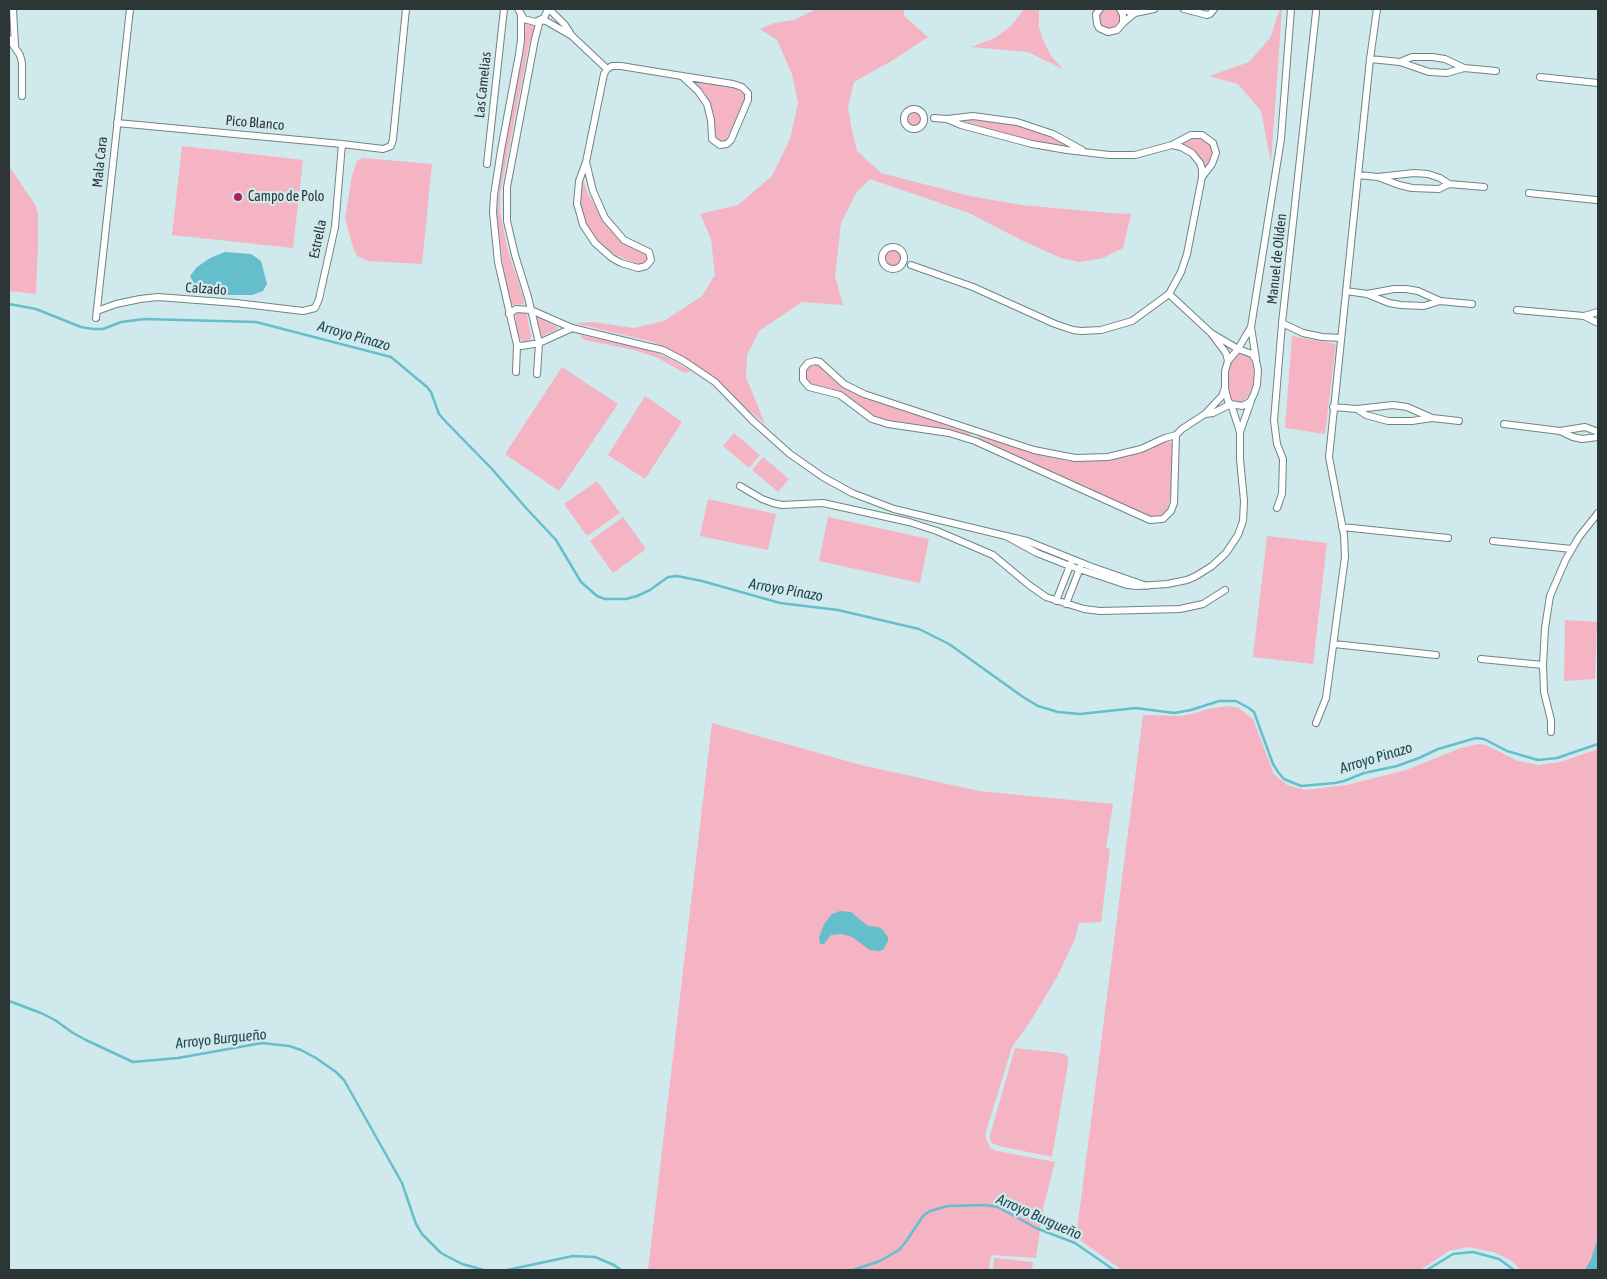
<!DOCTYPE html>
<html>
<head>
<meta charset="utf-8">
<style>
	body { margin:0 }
	#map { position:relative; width:1607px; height:1279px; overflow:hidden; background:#d0e9ed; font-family:"Asap Condensed",sans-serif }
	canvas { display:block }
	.frame { position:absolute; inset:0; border:10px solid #2c3637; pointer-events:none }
</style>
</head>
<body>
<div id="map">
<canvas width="1607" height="1279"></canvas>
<div class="frame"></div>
</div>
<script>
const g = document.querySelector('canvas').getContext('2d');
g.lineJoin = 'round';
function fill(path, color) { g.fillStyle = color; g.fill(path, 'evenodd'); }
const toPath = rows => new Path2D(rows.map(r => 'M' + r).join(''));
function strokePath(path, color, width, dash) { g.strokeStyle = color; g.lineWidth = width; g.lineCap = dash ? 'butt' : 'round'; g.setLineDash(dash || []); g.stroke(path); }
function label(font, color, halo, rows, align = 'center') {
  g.font = font + ' "Asap Condensed",sans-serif'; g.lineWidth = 4.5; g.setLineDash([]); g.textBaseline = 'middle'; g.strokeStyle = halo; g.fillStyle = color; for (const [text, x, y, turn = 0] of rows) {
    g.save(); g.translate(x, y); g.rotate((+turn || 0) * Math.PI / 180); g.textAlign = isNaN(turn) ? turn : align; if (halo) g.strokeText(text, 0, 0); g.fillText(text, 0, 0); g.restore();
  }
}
const green = toPath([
	'1098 19a11 11 0 1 1 22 0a11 11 0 1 1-22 0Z',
	[816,9,903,9,905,17,928,37,893,60,854,82,848,107,851,126,857,151,881,173,970,196,1021,205,1109,213,1131,214,1123,248,1103,258,1079,262,1061,258,1021,240,969,213,870,179,856,193,841,223,835,276,843,305,802,302,759,331,747,355,746,377,765,424,685,358,653,342,574,323,593,322,634,328,664,321,702,296,715,275,711,239,700,214,738,205,772,176,790,139,798,103,792,74,777,40,760,29,774,23,794,20],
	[1024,9,1039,9,1039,27,1043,40,1051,56,1063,69,1028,52,971,47,995,38,1011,26],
	[1280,9,1282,9,1271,163,1261,111,1238,84,1209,76,1249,62,1270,38],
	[526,24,535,26,529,45,500,194,500,212,508,251,524,299,524,304,513,305,511,305,503,266,497,215,500,172,524,46],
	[696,81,733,86,744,94,745,100,726,140,722,141,717,139,715,133,714,114,705,93,695,83],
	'906 119a8 8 0 1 1 16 0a8 8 0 1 1-16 0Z',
	[961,118,985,119,1013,124,1042,133,1059,140,1066,146,1029,140,959,120],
	[1200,137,1211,145,1212,150,1212,159,1204,168,1197,155,1187,146,1179,143,1189,138],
	[182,146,303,160,293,248,172,235],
	[363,158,432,164,422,264,368,261,357,256,353,247,345,219,352,176,357,161],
	[9,166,36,206,38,215,38,244,36,294,9,291],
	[582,181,584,182,588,194,597,209,625,243,638,250,646,252,648,256,645,262,638,264,630,261,612,253,598,243,588,228,584,217,580,204,580,192],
	'885 258a8 8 0 1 1 16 0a8 8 0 1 1-16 0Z',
	[518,312,524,312,527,315,531,337,530,340,525,342,521,340,518,334,515,315],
	[538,317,557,327,558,329,542,336,536,319],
	[581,335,646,349,669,358,691,371,686,373,681,371,658,358,634,350,585,340,581,338],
	[1292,336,1336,344,1325,434,1285,428],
	[1238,353,1249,355,1252,360,1254,373,1253,386,1249,395,1242,403,1236,403,1229,397,1227,390,1228,369,1234,356],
	[816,364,821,366,843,388,961,428,971,434,969,437,932,427,877,418,833,389,808,383,805,372,808,367],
	[562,367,618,404,559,491,505,454],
	[645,396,682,422,645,479,608,455],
	[734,433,760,455,749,468,723,446],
	[980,436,1045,456,1067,461,1096,461,1130,455,1168,441,1171,442,1173,445,1172,486,1168,509,1164,514,1155,517,1144,515,982,441,979,438],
	[763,457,789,479,778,492,752,470],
	[597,481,620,513,587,536,564,504],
	[708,499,776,514,768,550,700,536],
	[623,517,646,549,613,573,590,541],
	[828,517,929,539,920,583,819,561],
	[1267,536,1327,543,1313,664,1253,657],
	[1565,620,1597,622,1595,679,1564,681],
	[1227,706,1239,708,1253,719,1274,774,1287,785,1305,790,1347,785,1406,770,1461,748,1478,744,1486,745,1518,761,1538,765,1560,762,1598,749,1598,1270,1521,1270,1512,1261,1494,1252,1467,1247,1449,1251,1420,1270,1122,1270,1084,1243,1076,1238,1143,715,1181,716,1192,714,1208,709],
	[712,723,861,765,979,791,1113,804,1106,848,1110,849,1101,922,1079,923,1075,939,1057,977,1030,1022,1012,1047,985,1135,990,1148,997,1151,1055,1162,1043,1208,1036,1258,991,1255,989,1270,648,1270],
	[1015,1048,1061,1053,1066,1055,1068,1058,1068,1064,1052,1157,999,1146,992,1143,990,1140,990,1135],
	[994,1258,1033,1262,1032,1270,993,1270]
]);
const water = toPath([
	[225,252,251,254,261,261,267,284,263,291,252,295,217,295,208,293,194,284,190,276,197,267,210,258],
	[840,911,851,912,868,926,878,927,882,929,888,937,888,941,883,950,879,951,870,950,852,937,842,934,831,935,824,944,820,944,819,938,824,924,832,914],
	[1598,1238,1598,1270,1585,1270,1591,1259]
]);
const stream = toPath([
	[9,304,36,309,81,327,93,329,103,329,121,322,144,319,256,322,391,357,427,387,431,392,439,414,447,423,491,468,527,509,556,540,581,582,597,596,605,599,626,599,637,596,650,590,668,577,677,576,702,581,780,603,838,610,919,629,949,644,1023,697,1038,706,1058,712,1080,714,1136,708,1174,713,1191,710,1219,701,1236,701,1249,708,1254,712,1273,764,1278,772,1284,779,1301,786,1335,783,1344,781,1364,773,1397,766,1419,758,1438,749,1476,738,1484,739,1507,751,1538,760,1557,758,1598,744],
	[9,1001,41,1013,55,1020,73,1033,86,1040,133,1062,178,1058,262,1043,289,1046,301,1050,316,1058,336,1072,344,1080,402,1183,416,1224,422,1234,441,1253,462,1264,484,1270],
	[507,1270,573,1256,595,1257,614,1265,621,1270],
	[853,1270,880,1261,899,1250,907,1240,923,1216,930,1211,948,1206,985,1205,998,1207,1036,1228,1075,1243,1114,1270],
	[1427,1270,1453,1254,1473,1252,1499,1259,1514,1270]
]);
const minor = toPath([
	[13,9,15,46],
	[518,9,524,19,535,22,544,18,548,9],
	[549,9,565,25,572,36,607,69],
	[1100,9,1096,14,1097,24,1099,28,1108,32,1117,30,1123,23,1123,15,1120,9],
	[1120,9,1135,13,1123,23],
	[1184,9,1207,15,1210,14,1214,9],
	[1135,13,1154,9],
	[9,39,20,55,22,63,22,96],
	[1370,59,1400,62],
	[1464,68,1445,59,1432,57,1412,57,1400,62,1429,72,1447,73,1464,68,1496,71],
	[1540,77,1598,83],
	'904 119a10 10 0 1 1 20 0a10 10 0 1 1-20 0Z',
	[934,118,947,119,973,116,1017,122,1053,134,1082,150],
	[947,119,961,125,1032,144,1067,150,1109,155,1135,155,1172,145,1191,135,1202,135,1213,143,1216,153,1212,164,1202,177],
	[117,123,342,144,383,149,391,146,393,139,406,9],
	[586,162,593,191,605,218,624,240,649,252,651,260,646,266,638,268,621,263,612,258,595,243,583,225,580,214,577,204,579,181,586,162,604,74,607,69,612,66,621,66,682,76,733,84,742,87,748,93,748,100,731,140,727,144,720,145,712,139,711,120,707,104,698,91,682,76],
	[487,164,504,9],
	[1358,175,1378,177],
	[1449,184,1439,189,1412,188,1399,185,1378,177,1414,173,1428,174,1440,178,1449,184,1484,187],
	[1529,193,1596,200],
	'882 258a11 11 0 1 1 22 0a11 11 0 1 1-22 0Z',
	[911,265,973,287,1055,324,1073,330,1081,331,1101,330,1132,321,1169,294,1181,272,1187,254,1202,177,1202,169,1200,163,1192,153,1181,147,1172,145],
	[1346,291,1367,294],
	[1169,294,1211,333],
	[1440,301,1418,291,1406,289,1394,289,1367,294,1389,303,1401,305,1424,306,1440,301,1472,304],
	[1517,310,1584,316],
	[97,311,116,304,140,299,158,297,236,303,303,311,315,308,319,299,335,227,342,144],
	[1598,312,1584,316,1598,323],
	[509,314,516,309,531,310,572,328,539,343,522,346,517,345],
	[96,318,130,9],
	[1282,323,1303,333,1322,337,1341,338],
	[1251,327,1281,139,1291,9],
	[572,328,646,346,663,350,684,361,715,382,753,421,790,454,823,477,852,493,894,509,1006,536],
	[1238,349,1252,354,1256,360,1258,370,1257,385,1254,394,1250,402,1242,406,1231,404,1228,401,1225,389,1225,371,1228,361,1238,349],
	[1228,361,1226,353,1211,333,1238,349,1251,327,1256,359],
	[516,372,517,345,498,262,493,212,494,195,501,150,519,54,521,40,521,16],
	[537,374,539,343,528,297,515,255,507,221,507,187,535,39,540,20,546,21,572,36],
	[1224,390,1222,396,1205,414,1213,413,1231,404,1240,432,1251,401],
	[1333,407,1357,409],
	[1432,418,1407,407,1393,405,1357,409,1366,415,1388,421,1412,421,1432,418,1459,421],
	[1504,424,1560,431,1573,437,1582,439,1598,437],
	[1560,431,1585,427,1598,432],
	[1176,435,1174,503,1171,511,1163,519,1150,520,975,441,949,433,888,424,872,419,840,395,809,387,803,380,803,369,808,363,815,361,820,362,844,384,864,394,1034,450,1075,458,1108,457,1141,449,1165,438,1176,435,1182,429,1205,414],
	[740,486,762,499,773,503,782,505,823,503,909,522,937,531,993,555,1029,585,1046,597,1084,609,1100,611,1180,609,1203,604,1225,590],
	[1277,508,1282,494,1283,459,1277,444,1274,421,1282,323,1316,12],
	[1342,527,1448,538],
	[1493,541,1572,549],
	[1147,586,1092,567,1027,541,1006,536,1037,553,1070,566,1127,585,1137,586,1167,584,1187,580,1196,576,1212,566,1226,553,1238,535,1243,521,1244,501,1240,459,1240,432],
	[1056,601,1071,563],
	[1066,604,1080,568],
	[1334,644,1436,655],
	[1481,659,1543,665],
	[1316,723,1326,698,1345,557,1344,535,1329,457,1370,59,1377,9],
	[1551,732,1551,720,1544,692,1543,665,1545,628,1550,596,1566,559,1579,537,1598,513]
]);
const markers = [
	[238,197,5,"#ad205b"]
];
const streetNames = [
	["Las Camelias",483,85,-84],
	["Pico Blanco",255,123,5],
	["Mala Cara",100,162,-84],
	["Estrella",318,239,-78],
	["Manuel de Oliden",1277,259,-84],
	["Calzado",206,289,4]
];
const poiNames = [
	["Campo de Polo",248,197]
];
const waterNames = [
	["Arroyo Pinazo",354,336,16],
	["Arroyo Pinazo",786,590,10],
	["Arroyo Pinazo",1376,758,-17],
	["Arroyo Burgueño",221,1039,-6],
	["Arroyo Burgueño",1039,1217,24]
];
fill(green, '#f4b4c4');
fill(water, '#65becc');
strokePath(stream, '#65becc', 2.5);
strokePath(minor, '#6d8488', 8);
strokePath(minor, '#fff', 6);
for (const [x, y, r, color] of markers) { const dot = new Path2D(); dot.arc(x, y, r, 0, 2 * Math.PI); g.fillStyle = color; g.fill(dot); strokePath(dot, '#d0e9ed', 2); }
label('14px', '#2c3637', '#d0e9ed', streetNames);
label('14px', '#2c3637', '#d0e9ed', poiNames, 'left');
label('italic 15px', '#204950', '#d0e9ed', waterNames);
</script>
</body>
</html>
